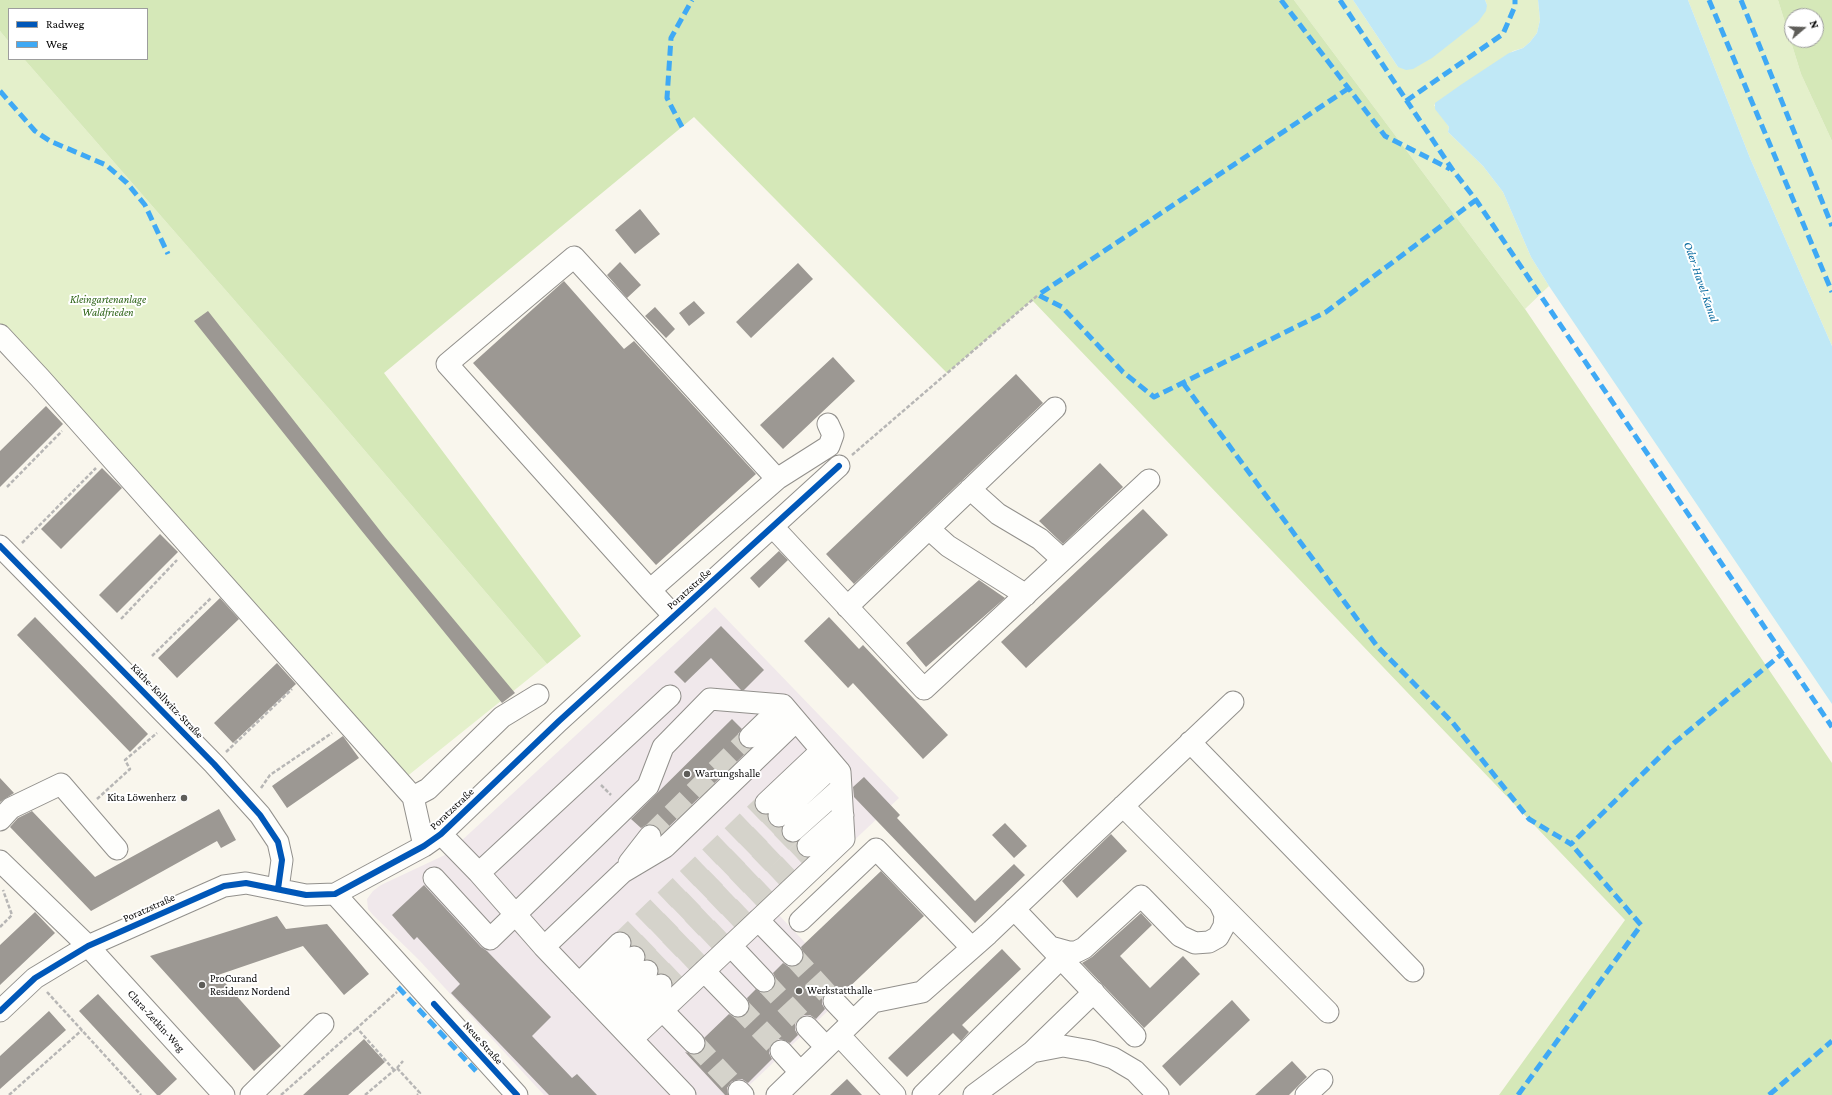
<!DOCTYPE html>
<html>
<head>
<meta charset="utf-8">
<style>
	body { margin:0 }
	#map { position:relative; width:1832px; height:1095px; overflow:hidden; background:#f9f6ed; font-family:"Crimson Pro",serif }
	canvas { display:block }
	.legend { position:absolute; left:8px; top:8px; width:140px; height:52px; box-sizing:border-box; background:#fff; border:1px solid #9d9d9d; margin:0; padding:5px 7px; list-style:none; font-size:12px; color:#0a0a0a }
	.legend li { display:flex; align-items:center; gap:8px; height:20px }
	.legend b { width:20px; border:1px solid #9d9d9d }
	.north { position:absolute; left:1784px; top:8px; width:40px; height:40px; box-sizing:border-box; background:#fff; border:1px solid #9d9d9d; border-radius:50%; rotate:71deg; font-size:11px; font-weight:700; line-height:16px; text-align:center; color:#0a0a0a }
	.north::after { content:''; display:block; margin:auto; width:14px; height:18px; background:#5e5d59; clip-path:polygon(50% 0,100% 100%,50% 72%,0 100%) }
</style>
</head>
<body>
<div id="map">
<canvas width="1832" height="1095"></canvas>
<ul class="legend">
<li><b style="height:5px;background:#0057b8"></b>Radweg</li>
<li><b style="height:5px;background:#3fa9f5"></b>Weg</li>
</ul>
<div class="north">N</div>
</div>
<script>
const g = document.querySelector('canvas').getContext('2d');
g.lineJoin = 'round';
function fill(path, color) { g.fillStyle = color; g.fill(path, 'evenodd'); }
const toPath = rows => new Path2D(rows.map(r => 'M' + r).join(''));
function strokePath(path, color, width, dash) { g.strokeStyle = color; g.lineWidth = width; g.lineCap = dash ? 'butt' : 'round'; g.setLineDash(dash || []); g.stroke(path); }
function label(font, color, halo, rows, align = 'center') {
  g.font = font + ' "Crimson Pro",serif'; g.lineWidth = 4; g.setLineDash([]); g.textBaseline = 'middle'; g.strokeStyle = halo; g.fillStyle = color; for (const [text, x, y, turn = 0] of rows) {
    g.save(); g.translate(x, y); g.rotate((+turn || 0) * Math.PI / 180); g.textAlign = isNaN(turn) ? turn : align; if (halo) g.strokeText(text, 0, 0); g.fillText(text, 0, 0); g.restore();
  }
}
const industrial = toPath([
	[715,607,899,798,777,913,850,990,739,1095,544,1095,419,960,373,915,368,909,367,899,373,891,381,885,447,854]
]);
const green = toPath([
	[1294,0,1353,0,1398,67,1446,46,1471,27,1487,5,1485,0,1538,0,1540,20,1537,33,1530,42,1523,48,1513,51,1434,105,1449,127,1448,132,1483,166,1503,192,1531,257,1549,286,1525,309],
	[1688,0,1778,0,1801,74,1832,141,1832,346,1750,158],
	[0,31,9,42,9,59,24,59,331,411,547,664,400,782,0,336]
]);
const forest = toPath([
	[0,0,1294,0,1525,309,1832,763,1832,1095,1499,1095,1625,920,1032,300,947,373,694,117,384,373,581,636,547,664,331,411,24,59,147,59,147,9,9,9,9,42,0,31],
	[1778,0,1832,0,1832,141,1801,74],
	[1792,16,1816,16,1816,40,1792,40]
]);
const water = toPath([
	[1353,0,1485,0,1487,5,1486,11,1478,22,1432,58,1413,69,1406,70,1398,67],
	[1538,0,1688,0,1750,158,1832,346,1832,704,1549,286,1531,257,1503,192,1483,166,1448,132,1449,127,1435,109,1435,103,1462,84,1509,53,1523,48,1530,42,1537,33,1540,20]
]);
const building = toPath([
	[640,209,660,234,635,254,615,230],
	[620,262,641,285,627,298,607,275],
	[798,263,813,279,751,338,736,322],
	[564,281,624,349,634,341,756,474,656,565,473,363],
	[694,301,705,313,689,326,679,313],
	[655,307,675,329,666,338,645,316],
	[208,311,385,537,515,693,502,703,361,530,194,321],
	[833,357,855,381,783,449,760,425],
	[1016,374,1043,403,854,584,826,554],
	[46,406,63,424,0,487,0,451],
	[1100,463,1123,487,1063,544,1039,521],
	[102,468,122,488,61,549,41,529],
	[1143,509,1168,535,1026,668,1001,642],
	[160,534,178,552,117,613,99,595],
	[779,551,788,560,759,588,750,578],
	[979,580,1005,598,926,667,906,643],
	[220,598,239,619,177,678,158,658],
	[35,617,148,734,130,752,17,635],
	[829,617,859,649,863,645,948,735,923,759,853,683,848,688,804,641],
	[721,626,764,670,744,690,741,690,711,658,685,683,674,672],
	[277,663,296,684,233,743,214,723],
	[732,719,742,729,738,734,738,740,741,745,750,749,661,834,658,827,652,824,646,825,641,828,631,819],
	[343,736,359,758,287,808,272,786],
	[864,777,900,815,897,818,975,901,1014,864,1025,875,975,923,854,797,853,787],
	[0,778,14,793,0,802],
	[219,809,236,840,221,848,217,841,91,911,10,827,18,818,32,811,95,877],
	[1005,823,1027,846,1014,858,992,835],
	[1111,834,1127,851,1077,898,1062,881],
	[881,871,924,916,843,993,837,989,831,989,826,992,822,998,822,1004,825,1009,816,1019,810,1015,804,1015,799,1018,795,1024,795,1030,798,1035,790,1043,784,1040,778,1039,773,1042,770,1047,769,1053,772,1059,748,1083,742,1079,736,1080,731,1082,727,1088,728,1095,725,1095,685,1052,697,1055,702,1052,706,1046,704,1038,729,1014,735,1018,741,1018,746,1015,750,1009,749,1003,747,998,756,989,761,993,766,993,772,989,776,984,776,979,773,973,783,963,789,967,795,967,800,964,804,958,803,952,801,947],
	[424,885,481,947,487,951,551,1017,532,1036,572,1078,577,1074,597,1095,549,1095,451,993,460,984,417,937,414,940,392,915],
	[35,912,55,933,0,985,0,945],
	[1141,913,1152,925,1120,956,1150,988,1183,956,1200,974,1144,1028,1082,963,1092,957],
	[277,916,286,929,327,924,369,974,344,995,303,946,218,975,281,1046,254,1071,150,956],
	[1002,949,1021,969,962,1025,969,1032,961,1041,953,1033,907,1077,888,1058],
	[98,994,177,1079,160,1095,157,1095,79,1011],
	[1232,1000,1250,1020,1180,1086,1162,1066],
	[49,1011,66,1030,0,1089,0,1056],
	[364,1039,385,1062,348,1095,303,1095],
	[1292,1061,1307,1077,1289,1095,1255,1095],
	[847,1079,862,1095,830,1095]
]);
const minorTunnel = toPath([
	[650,836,750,737],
	[620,943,766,803],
	[792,955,834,1001],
	[634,957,779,816],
	[647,971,793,831],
	[764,981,807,1027],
	[661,985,808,846],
	[738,1006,781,1051],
	[694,1043,739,1091]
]);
const path = toPath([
	[852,455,1038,295],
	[7,487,62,431],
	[22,543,96,468],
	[121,619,177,560],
	[152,656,211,598],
	[226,752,292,689],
	[601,785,611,795],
	[261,788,270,775,332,733],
	[97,799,130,769,125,760,157,733],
	[0,927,12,915,3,890],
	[47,992,141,1095],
	[397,1068,403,1061],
	[394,1070,357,1028,397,992],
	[9,1095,82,1030],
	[281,1095,357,1028],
	[365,1095,397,1068,420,1093,417,1095]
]);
const minor = toPath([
	[0,335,40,378,413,797,424,846],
	[777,479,829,446,833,435,828,424],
	[970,489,998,514,1040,539,1063,560],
	[773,527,924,689,1149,480],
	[929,529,948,546,1026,595],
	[0,546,214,764,260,815,278,842,282,860,278,889],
	[650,590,777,479,574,257,447,364,650,590,674,616],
	[847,607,1055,408],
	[750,737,783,705],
	[1190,742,1413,971],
	[413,797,428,789,502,717,538,695],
	[766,803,821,751],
	[1123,806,1328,1012],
	[779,816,834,765],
	[0,820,11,808,61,784,117,849],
	[793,831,841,788],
	[441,834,479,873,544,947,685,1095],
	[808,846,843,815],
	[0,861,88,946,224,1095],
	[629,863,650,836],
	[479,873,670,696],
	[434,878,490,939,648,786,663,747,710,699,783,705,840,772,844,839,632,1039],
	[335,894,517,1095],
	[1014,909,1135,1036],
	[758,920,792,955],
	[800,921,876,849,972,948],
	[731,946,764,981],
	[544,947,623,872,665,847,796,721],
	[1051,947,1069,952,1076,952,1084,948,1141,896,1180,936,1195,943,1209,942,1218,937,1224,926,1225,915,1220,904],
	[704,971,738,1006],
	[579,984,620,943],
	[592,997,634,957],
	[834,1001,853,1021],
	[0,1011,35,978,88,946,224,886,246,883,306,895,335,894,424,846,441,834,559,721,839,466],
	[663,1011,694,1043],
	[606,1012,647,971],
	[620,1026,661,985],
	[807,1027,826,1047],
	[839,1035,895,1095],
	[781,1051,800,1072],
	[1032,1052,1063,1046,1091,1051,1113,1058,1135,1071,1158,1095],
	[739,1091,743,1095],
	[251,1095,323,1024],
	[777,1095,873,1002,922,992,988,934,1233,702],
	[923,1095,1061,958,1076,952],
	[974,1095,1032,1052,1094,992],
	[1306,1095,1322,1080]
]);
const quiet = toPath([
	[1281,0,1385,136,1450,169],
	[1340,0,1452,169,1476,200,1832,727],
	[1709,0,1832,292],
	[1741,0,1832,226],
	[1349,88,1038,295,1062,307,1123,372,1154,397,1326,312,1476,200],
	[0,91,35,131,50,141,106,165,127,183,145,205,168,254],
	[1406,101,1503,34,1515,6,1515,0],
	[682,127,667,98,671,38,692,0],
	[1183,383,1377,646,1453,723,1529,819,1571,844,1674,743,1783,653],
	[398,987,476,1071],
	[1518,1095,1641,925,1571,844],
	[1769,1095,1832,1041]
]);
const cycleway = toPath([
	[0,546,214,764,260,815,278,842,282,860,278,889],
	[434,1004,517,1095],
	[0,1011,35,978,88,946,224,886,246,883,306,895,335,894,424,846,441,834,559,721,839,466]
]);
const markers = [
	[687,774,4,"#5e5d59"],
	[184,798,4,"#5e5d59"],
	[202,985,4,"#5e5d59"],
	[799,991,4,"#5e5d59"]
];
const parkNames = [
	["Kleingartenanlage",108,300],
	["Waldfrieden",108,313]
];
const streetNames = [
	["Poratzstraße",689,589,-42],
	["Käthe-Kollwitz-Straße",167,701,46],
	["Poratzstraße",452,809,-43],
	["Poratzstraße",149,908,-24],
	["Clara-Zetkin-Weg",156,1021,48],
	["Neue Straße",483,1043,48]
];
const poiNames = [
	["Wartungshalle",695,774],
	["Kita Löwenherz",176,798,"right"],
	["ProCurand",210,979],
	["Residenz Nordend",210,992],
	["Werkstatthalle",807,991]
];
const waterNames = [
	["Oder-Havel-Kanal",1701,282,71]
];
fill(industrial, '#f0e8eb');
fill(green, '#e4f0cb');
fill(forest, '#d5e8b8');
fill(water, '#c0e8f6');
fill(building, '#9c9893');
strokePath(minorTunnel, '#d5d3cb', 21, [21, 10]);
strokePath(minor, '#92908c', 23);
strokePath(path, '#b7b6b5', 2.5, [4, 2]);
strokePath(minor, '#fefefc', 21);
strokePath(quiet, '#3fa9f5', 5, [10, 5]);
strokePath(cycleway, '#0057b8', 6);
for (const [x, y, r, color] of markers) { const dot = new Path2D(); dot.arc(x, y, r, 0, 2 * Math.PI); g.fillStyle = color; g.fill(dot); strokePath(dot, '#fff', 1.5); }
label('italic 11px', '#2e6418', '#fff', parkNames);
label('11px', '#0a0a0a', '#fff', streetNames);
label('11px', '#0a0a0a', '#fff', poiNames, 'left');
label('italic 12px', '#0d6ea2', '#fff', waterNames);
</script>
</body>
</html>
